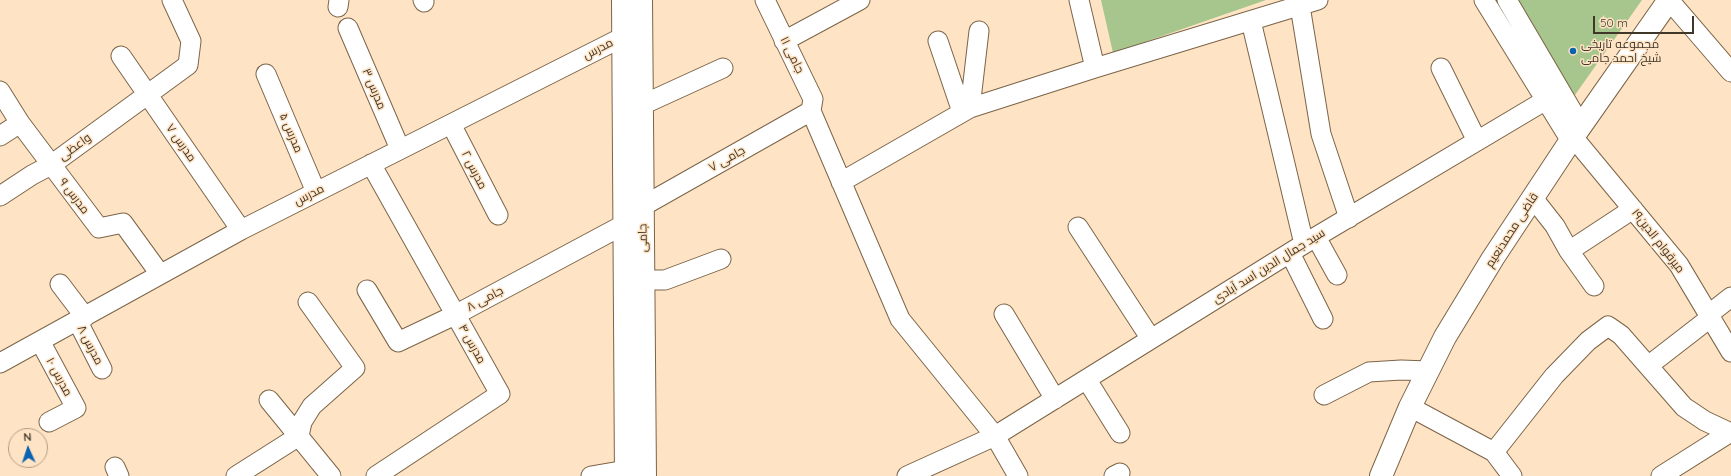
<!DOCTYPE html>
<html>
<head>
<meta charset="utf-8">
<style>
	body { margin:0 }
	#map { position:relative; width:1731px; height:476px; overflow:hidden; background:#fee4c4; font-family:Quicksand,sans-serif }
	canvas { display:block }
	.north { position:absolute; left:8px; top:428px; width:40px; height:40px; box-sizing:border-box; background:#fee4c4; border:1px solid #b29e86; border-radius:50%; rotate:357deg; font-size:11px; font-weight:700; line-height:16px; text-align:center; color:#41362a }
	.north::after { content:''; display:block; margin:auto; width:14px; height:18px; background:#0a63b1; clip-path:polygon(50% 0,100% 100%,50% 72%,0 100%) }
	.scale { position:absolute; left:1593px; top:16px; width:101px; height:18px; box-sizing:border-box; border:2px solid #41362a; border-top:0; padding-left:5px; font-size:12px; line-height:14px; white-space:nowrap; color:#41362a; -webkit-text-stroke:3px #fee4c4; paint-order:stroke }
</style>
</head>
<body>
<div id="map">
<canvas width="1731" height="476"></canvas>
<div class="north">N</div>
<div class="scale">50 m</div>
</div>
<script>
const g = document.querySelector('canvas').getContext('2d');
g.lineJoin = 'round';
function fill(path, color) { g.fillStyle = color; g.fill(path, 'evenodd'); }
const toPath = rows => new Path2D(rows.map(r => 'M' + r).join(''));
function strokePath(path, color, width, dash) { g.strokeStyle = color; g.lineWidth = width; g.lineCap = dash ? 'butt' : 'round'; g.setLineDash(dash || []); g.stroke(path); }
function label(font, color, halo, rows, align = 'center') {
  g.font = font + ' Quicksand,Cairo,sans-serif'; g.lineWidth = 3; g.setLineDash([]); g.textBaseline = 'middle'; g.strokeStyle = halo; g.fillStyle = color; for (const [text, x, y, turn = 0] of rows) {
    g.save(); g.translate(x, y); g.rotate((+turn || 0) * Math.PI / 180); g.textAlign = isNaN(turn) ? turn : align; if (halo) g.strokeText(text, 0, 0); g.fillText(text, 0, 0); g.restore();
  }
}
const green = toPath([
	[1101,0,1266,0,1113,53],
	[1512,0,1642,0,1570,102]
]);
const minor = toPath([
	[423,0,424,2],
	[765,0,813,99,811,111],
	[1079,0,1095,68],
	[1484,0,1571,141],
	[1507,0,1581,126],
	[1669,0,1731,72],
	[1300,6,1321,134,1349,218],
	[338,7,339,0],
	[1251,21,1304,244],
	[348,28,400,149],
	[784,41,860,0],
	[938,41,962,112],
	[121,56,241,230],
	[1441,68,1477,141],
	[266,74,316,192],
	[0,91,20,123,99,228,123,223,160,274],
	[642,105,723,68],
	[970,108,979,31],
	[811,111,900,319,995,436,1018,476],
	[451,124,498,215],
	[0,136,20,123],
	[1573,137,1679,265,1731,352],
	[371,164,500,394,376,476],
	[841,182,970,108,1095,68,1318,0],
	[0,196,32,175,51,165,188,65,191,41,172,0],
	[1533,198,1555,226,1569,251,1594,286],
	[643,206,811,111],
	[1078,227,1151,339],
	[1316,237,1337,275],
	[1569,251,1633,209],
	[1290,253,1323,319],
	[644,280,665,280,721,259],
	[60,284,85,317],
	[367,290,398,342,455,315,625,224],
	[1004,314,1055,399],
	[1708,315,1731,297],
	[77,320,102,369],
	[40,341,76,408,49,422],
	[0,363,241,230,623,37],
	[1648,366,1710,318],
	[1087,380,1120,433],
	[1324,395,1369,372,1401,370,1428,371],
	[269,400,331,476],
	[1410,407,1494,452,1512,476],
	[1494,452,1554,376,1588,341,1608,326,1621,335,1684,407,1705,421,1731,433],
	[115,467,119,476],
	[236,476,299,436,302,422,312,406,355,368,308,302],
	[591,476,626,470],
	[907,476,995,436,1304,244,1546,100],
	[1114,476,1120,473],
	[1661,476,1729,433]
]);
const major = toPath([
	[623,0,626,476],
	[641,0,645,476],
	[1381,476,1410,407,1445,337,1493,258,1573,137,1669,0]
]);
const markers = [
	[1573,51,4,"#0a63b1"]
];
const poiNames = [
	["مجموعه تاریخی",1581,44],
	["شیخ احمد جامی",1581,58]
];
const streetNames = [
	["مدرس",598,49,-27],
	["جامی ۱۱",792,55,64],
	["مدرس ۳",374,89,67],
	["مدرس ۵",291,133,67],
	["مدرس ۷",181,143,55],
	["واعظی",75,147,-36],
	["جامی ۷",727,159,-29],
	["مدرس ۲",474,170,63],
	["مدرس",309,195,-27],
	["مدرس ۹",74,196,53],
	["قاضی محمدنعیم",1512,230,-57],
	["جامی",643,238,-91],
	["میرقوام الدین۱۹",1658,241,52],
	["سید جمال الدین اسد آبادی",1269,266,-32],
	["جامی ۸",485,299,-28],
	["مدرس ۴",472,344,61],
	["مدرس ۸",90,345,63],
	["مدرس ۱۰",59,377,62]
];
fill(green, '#a6c68d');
strokePath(minor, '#7b6448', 21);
strokePath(major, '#7b6448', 24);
strokePath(minor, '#fff', 19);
strokePath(major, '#fff', 22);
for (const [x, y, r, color] of markers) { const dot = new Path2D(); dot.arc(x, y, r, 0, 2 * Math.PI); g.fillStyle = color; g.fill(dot); strokePath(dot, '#fee4c4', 1.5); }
label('12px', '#41362a', '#fee4c4', poiNames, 'left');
label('12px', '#41362a', '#fee4c4', streetNames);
</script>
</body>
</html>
